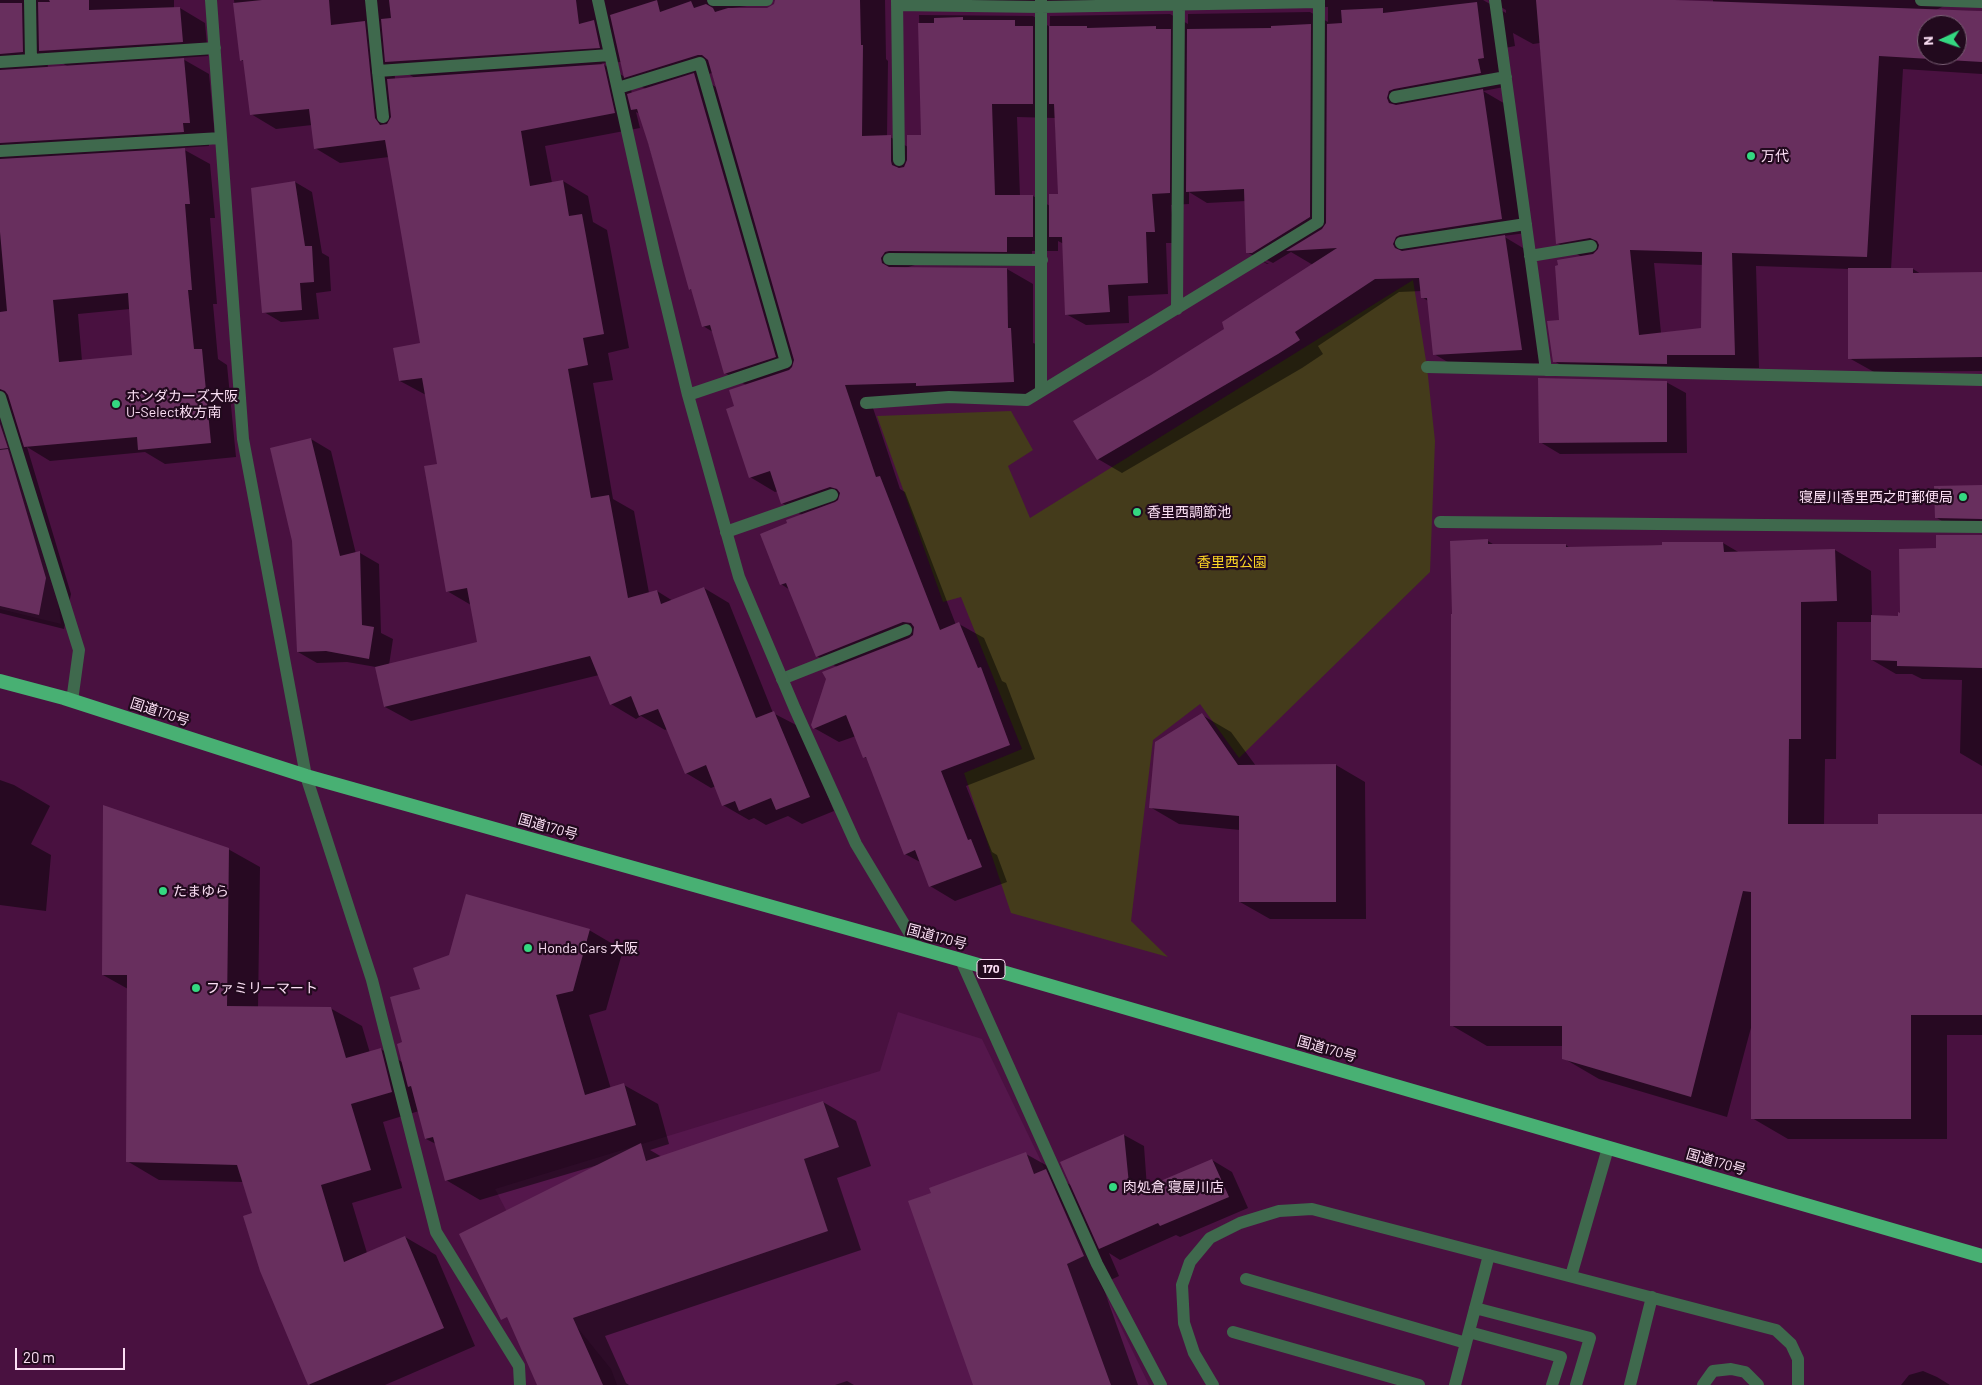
<!DOCTYPE html>
<html>
<head>
<meta charset="utf-8">
<style>
	body { margin:0 }
	#map { position:relative; width:1982px; height:1385px; overflow:hidden; background:#491140; font-family:Barlow,sans-serif }
	canvas { display:block }
	.north { position:absolute; left:1917px; top:15px; width:50px; height:50px; box-sizing:border-box; background:#220a1e; border:1px solid #795f74; border-radius:50%; rotate:267deg; font-size:14px; font-weight:700; line-height:20px; text-align:center; color:#fbdff4 }
	.north::after { content:''; display:block; margin:auto; width:18px; height:22px; background:#34d881; clip-path:polygon(50% 0,100% 100%,50% 72%,0 100%) }
	.scale { position:absolute; left:15px; top:1348px; width:110px; height:22px; box-sizing:border-box; border:2px solid #fbdff4; border-top:0; padding-left:6px; font-size:15px; line-height:18px; white-space:nowrap; color:#fbdff4; -webkit-text-stroke:4px #220a1e; paint-order:stroke }
</style>
</head>
<body>
<div id="map">
<canvas width="1982" height="1385"></canvas>
<div class="north">N</div>
<div class="scale">20 m</div>
</div>
<script>
const g = document.querySelector('canvas').getContext('2d');
g.lineJoin = 'round';
function fill(path, color) { g.fillStyle = color; g.fill(path, 'evenodd'); }
const toPath = rows => new Path2D(rows.map(r => 'M' + r).join(''));
function strokePath(path, color, width, dash) { g.strokeStyle = color; g.lineWidth = width; g.lineCap = dash ? 'butt' : 'round'; g.setLineDash(dash || []); g.stroke(path); }
function label(font, color, halo, rows, align = 'center') {
  g.font = font + ' Barlow,"Noto Sans JP",sans-serif'; g.lineWidth = 4.5; g.setLineDash([]); g.textBaseline = 'middle'; g.strokeStyle = halo; g.fillStyle = color; for (const [text, x, y, turn = 0] of rows) {
    g.save(); g.translate(x, y); g.rotate((+turn || 0) * Math.PI / 180); g.textAlign = isNaN(turn) ? turn : align; if (halo) g.strokeText(text, 0, 0); g.fillText(text, 0, 0); g.restore();
  }
}
const built = toPath([
	[0,411,57,595,61,624,0,609],
	[898,1012,982,1039,1149,1385,617,1385,611,1369,550,1294,495,1189,880,1071]
]);
const green = toPath([
	[1413,280,1427,367,1435,441,1430,572,1239,758,1200,704,1153,740,1131,921,1168,957,1011,913,964,773,1022,749,961,597,943,602,877,416,1011,411,1033,450,1008,466,1030,518]
]);
const shadow = toPath([
	[0,0,174,0,174,8,180,8,205,23,208,56,181,58,209,74,215,137,208,137,209,146,181,148,210,164,215,218,210,218,217,304,213,304,218,359,227,365,236,457,165,464,145,452,50,461,27,447,71,594,64,629,0,613],
	[47,55,69,67,48,68],
	[130,309,134,356,82,361,78,314],
	[234,0,748,0,747,6,732,8,732,9,767,9,786,0,885,0,886,59,888,61,887,137,890,137,908,147,922,136,919,15,1033,16,1050,27,1050,16,1170,14,1188,24,1188,14,1310,12,1328,22,1328,7,1212,9,925,0,1483,0,1506,13,1506,10,1488,0,1660,0,1713,3,1713,0,1982,0,1946,5,1936,10,1982,11,1982,74,1903,69,1891,269,1913,269,1921,274,1982,273,1982,371,1874,372,1849,358,1850,269,1756,266,1759,368,1690,368,1578,375,1554,361,1561,321,1582,257,1557,243,1540,43,1533,44,1513,33,1515,46,1505,48,1504,87,1483,91,1507,105,1526,233,1503,236,1528,251,1545,363,1458,368,1434,354,1428,301,1422,297,1422,291,1399,292,1318,346,1323,354,1302,368,1122,473,1098,459,1152,376,1225,329,1313,265,1291,252,1273,263,1265,259,1265,262,1269,264,1267,264,1247,252,1246,201,1207,203,1189,192,1189,204,1171,205,1175,243,1166,243,1168,294,1128,296,1129,323,1086,325,1066,314,1064,244,1058,241,1058,251,1032,251,1032,266,915,265,905,268,1007,269,1033,284,1033,343,1036,344,1039,396,870,399,900,489,905,492,956,625,959,624,984,638,1002,681,1006,683,1035,759,966,786,992,852,997,855,1007,882,955,901,930,886,922,863,905,854,868,759,864,757,856,736,839,742,814,728,837,667,817,656,790,590,781,584,788,524,802,515,782,503,778,491,775,492,750,477,735,407,746,385,725,373,713,332,703,326,693,291,690,289,640,114,636,112,640,128,545,146,552,183,563,181,588,196,593,222,607,230,629,348,608,353,613,380,593,383,613,499,634,511,649,593,657,591,673,601,704,588,729,603,773,713,800,727,834,811,802,824,788,816,766,825,754,818,749,820,723,805,716,786,711,788,686,773,668,729,665,730,641,716,636,719,611,704,599,675,411,721,385,707,376,667,347,662,317,663,298,652,311,439,331,451,356,554,360,553,379,564,381,633,393,639,389,665,479,643,471,605,447,591,438,465,426,395,400,381,422,344,389,157,340,163,315,148,312,125,276,129,251,114,245,62,241,60],
	[1927,25,1957,25,1957,55,1927,55],
	[621,62,625,77,601,63],
	[394,66,415,78,395,79],
	[712,73,716,87,698,77],
	[629,79,636,84,646,89,632,94],
	[1017,117,1055,118,1059,196,1050,206,1033,196,1020,196],
	[1654,263,1703,265,1702,329,1661,333],
	[295,182,312,192,322,253,329,257,331,291,316,293,319,319,281,322,264,312],
	[1666,382,1686,393,1687,453,1560,454,1540,442],
	[1982,486,1982,532,1960,532,1937,518],
	[1982,536,1982,766,1960,753,1962,680,1922,679,1912,674,1896,674,1872,660,1872,622,1837,622,1836,759,1825,759,1824,825,1879,825,1982,815,1982,1035,1947,1035,1947,1139,1788,1139,1752,1118,1752,1024,1727,1117,1599,1079,1563,1058,1563,1046,1487,1046,1451,1025,1488,541,1496,546,1566,545,1570,548,1723,543,1740,553,1835,550,1871,571,1872,617,1899,617,1937,550],
	[1202,715,1231,732,1256,766,1336,765,1365,782,1366,919,1270,919,1240,902,1240,830,1179,824,1150,807],
	[0,780,14,785,50,806,31,844,51,855,46,911,0,905],
	[228,849,260,867,258,1008,330,1008,362,1026,370,1053,381,1049,402,1062,403,1043,421,990,589,930,623,950,606,1010,589,1015,611,1089,624,1085,658,1104,669,1144,650,1150,662,1157,823,1102,856,1121,871,1166,837,1178,861,1250,605,1336,626,1383,629,1385,542,1385,598,1165,480,1200,446,1180,436,1144,426,1139,419,1111,383,1122,402,1188,352,1203,367,1253,405,1237,436,1255,475,1346,385,1385,310,1385,261,1270,253,1214,244,1182,159,1180,127,1161,128,989,103,975],
	[1124,1135,1144,1146,1147,1188,1212,1160,1232,1172,1248,1208,1180,1237,1176,1235,1120,1260,1109,1253,1119,1276,1102,1284,1138,1385,975,1385,1026,1154,1062,1174,1064,1181,1072,1186],
	[1923,1371,1937,1377,1950,1385,1901,1385,1909,1375],
	[847,1381,854,1385,835,1385]
]);
const building = toPath([
	[49,0,89,0,89,10,180,7,183,42,39,51,38,2,50,2],
	[262,0,329,0,331,25,365,21,375,118,380,125,387,124,391,117,387,79,604,64,615,113,521,131,530,186,563,180,569,216,582,214,604,334,583,338,588,365,568,369,591,498,609,495,628,598,657,590,661,604,704,587,756,718,774,711,810,797,776,810,771,798,739,811,735,801,722,806,706,765,685,774,658,709,639,716,631,696,610,705,590,656,384,707,375,667,477,642,467,588,446,592,424,466,437,464,422,378,399,381,393,348,420,343,385,140,314,149,309,109,250,115,243,60,240,61,233,3],
	[389,0,576,0,579,24,594,20,600,48,385,62,381,19,391,18],
	[657,0,660,12,691,1,694,8,706,4,713,8,715,12,728,8,767,8,774,4,775,0,860,0,861,45,863,45,862,136,891,135,891,161,892,165,899,168,904,167,907,160,907,135,921,135,918,23,934,23,934,18,963,17,963,20,1015,20,1015,26,1033,26,1033,104,992,104,995,195,1033,195,1033,237,1007,237,1007,252,889,251,885,252,881,258,882,263,889,267,1007,268,1008,328,1011,328,1014,382,916,386,916,383,845,385,876,477,880,476,940,630,959,622,978,668,981,667,1010,745,941,771,968,840,971,839,982,867,929,887,915,850,904,855,866,757,863,758,846,715,813,729,811,725,826,679,822,672,909,638,913,635,914,627,911,623,903,622,816,657,786,583,780,585,760,534,787,523,786,520,835,502,838,500,840,493,837,489,830,487,781,504,770,471,749,478,726,409,734,406,729,390,789,370,792,367,794,360,708,60,702,55,698,55,624,78,610,15],
	[1536,0,1675,0,1982,11,1982,62,1879,56,1867,257,1732,253,1735,355,1667,355,1667,364,1553,362,1547,321,1559,320,1555,266,1558,265,1557,260,1593,254,1598,249,1599,245,1597,241,1590,238,1556,244],
	[1927,25,1957,25,1957,55,1927,55],
	[1630,250,1702,252,1701,328,1639,335],
	[1477,2,1484,58,1478,59,1481,73,1394,89,1389,91,1387,98,1389,103,1396,105,1483,89,1502,219,1400,235,1396,237,1393,244,1395,248,1402,251,1505,235,1522,350,1433,355,1427,298,1421,298,1419,278,1375,279,1295,332,1300,340,1278,354,1097,460,1073,421,1151,375,1224,329,1222,322,1337,248,1286,251,1322,229,1326,223,1327,24,1342,23,1341,10,1383,8,1383,13],
	[0,3,22,3,23,52,0,54],
	[1311,24,1310,217,1252,253,1246,253,1244,189,1186,192,1187,29,1271,28,1271,26],
	[1049,26,1087,26,1087,28,1156,26,1156,29,1171,29,1170,193,1152,194,1155,232,1146,232,1148,283,1108,285,1110,312,1065,315,1062,237,1049,237,1049,194,1058,194,1054,104,1049,104],
	[184,58,190,123,183,123,184,132,0,143,0,70],
	[694,73,776,357,724,374,710,325,702,327,691,289,689,290,648,143,637,109,631,110,627,94],
	[185,148,190,204,185,204,192,290,188,290,194,349,202,349,211,443,138,450,137,437,24,447,8,395,5,391,0,389,0,312,7,311,0,232,0,159],
	[128,293,132,355,59,362,53,300],
	[295,181,305,246,312,246,314,282,300,283,302,310,262,313,251,188],
	[1848,268,1913,268,1913,273,1982,272,1982,357,1848,359],
	[1538,378,1667,381,1667,442,1539,443],
	[0,424,8,448,0,449],
	[311,438,340,556,360,551,362,625,374,627,369,659,326,651,297,652,292,541,270,448],
	[8,449,46,578,39,615,0,606,0,450],
	[1982,485,1982,519,1935,518,1934,486],
	[1936,535,1982,535,1982,668,1897,666,1897,661,1871,660,1871,615,1898,616,1898,612,1900,613,1899,549,1936,548],
	[1488,539,1488,544,1566,544,1566,547,1662,545,1662,542,1723,542,1724,552,1835,549,1837,601,1801,602,1801,739,1789,739,1788,824,1878,824,1878,814,1982,814,1982,1015,1911,1015,1911,1119,1751,1119,1751,892,1743,891,1691,1097,1562,1059,1562,1026,1450,1026,1451,614,1452,614,1450,541],
	[1202,713,1238,765,1336,764,1336,902,1239,902,1239,816,1149,808,1155,742],
	[103,805,229,848,227,1006,331,1007,346,1058,381,1048,392,1092,351,1104,371,1170,321,1185,344,1262,405,1236,444,1328,308,1385,260,1271,243,1216,252,1213,237,1165,126,1162,127,975,102,975],
	[466,894,590,929,573,991,556,995,585,1095,624,1083,636,1125,445,1181,433,1137,425,1139,411,1086,408,1087,397,1044,402,1042,390,997,420,989,413,968,449,955],
	[823,1101,839,1147,804,1159,828,1231,573,1318,603,1385,537,1385,507,1317,501,1320,459,1234,641,1143,646,1161],
	[1124,1134,1130,1194,1212,1159,1229,1197,1160,1226,1158,1223,1099,1249,1060,1162],
	[1026,1152,1034,1174,1046,1169,1084,1256,1067,1264,1111,1385,973,1385,908,1201,931,1193,929,1188]
]);
const service = toPath([
	[378,71,383,117],
	[889,259,1042,260],
	[726,532,832,495],
	[782,679,906,630],
	[1571,1276,1608,1148],
	[1246,1279,1466,1343],
	[1475,1308,1590,1338,1576,1385],
	[1233,1332,1419,1385],
	[1469,1332,1561,1357,1552,1385],
	[1213,1385,1194,1353,1184,1323,1182,1285,1190,1262,1210,1238,1240,1223,1279,1211,1312,1209,1776,1330,1791,1344,1798,1359,1798,1385],
	[1455,1385,1489,1255],
	[1630,1385,1652,1297],
	[1703,1385,1713,1371,1731,1369,1745,1372,1758,1385]
]);
const minor = toPath([
	[30,0,31,60],
	[211,0,243,439,306,776,372,980,436,1232,519,1366,520,1385],
	[371,0,378,71,610,55],
	[598,0,657,266,688,395,739,577,795,709,856,844,919,949],
	[713,0,767,0],
	[897,0,899,160],
	[1495,0,1546,370],
	[1921,0,1982,2],
	[897,5,1041,7,1319,2],
	[0,62,215,48],
	[618,88,700,63,786,362,688,395],
	[1395,97,1506,77],
	[0,151,221,138],
	[1401,243,1526,224],
	[1530,256,1591,246],
	[1177,309,1179,0],
	[1427,367,1982,380],
	[1041,391,1041,0],
	[0,397,79,650,72,701],
	[866,403,949,397,1027,400,1318,222,1319,0],
	[1440,522,1982,527],
	[961,960,1097,1264,1161,1385]
]);
const trunk = toPath([
	[0,681,64,698,306,776,961,960,1982,1256]
]);
const markers = [
	[1751,156,5,"#34d881"],
	[116,404,5,"#34d881"],
	[1963,497,5,"#34d881"],
	[1137,512,5,"#34d881"],
	[163,891,5,"#34d881"],
	[528,948,5,"#34d881"],
	[196,988,5,"#34d881"],
	[1113,1187,5,"#34d881"]
];
const shields = [
	[991,969,28]
];
const shieldNames = [
	["170",991,969]
];
const poiNames = [
	["万代",1761,156],
	["ホンダカーズ大阪",126,396],
	["U-Select枚方南",126,412],
	["寝屋川香里西之町郵便局",1953,497,"right"],
	["香里西調節池",1147,512],
	["たまゆら",173,891],
	["Honda Cars 大阪",538,948],
	["ファミリーマート",206,988],
	["肉処倉 寝屋川店",1123,1187]
];
const parkNames = [
	["香里西公園",1232,562]
];
const streetNames = [
	["国道170号",160,712,18],
	["国道170号",548,827,16],
	["国道170号",937,937,15],
	["国道170号",1327,1049,16],
	["国道170号",1716,1162,16]
];
fill(built, '#55174c');
fill(green, '#443b1b');
fill(shadow, '#0007');
fill(building, '#682f5e');
strokePath(service, '#3f694d', 12);
strokePath(minor, '#3f694d', 12);
strokePath(trunk, '#48b073', 14);
for (const [x, y, r, color] of markers) { const dot = new Path2D(); dot.arc(x, y, r, 0, 2 * Math.PI); g.fillStyle = color; g.fill(dot); strokePath(dot, '#220a1e', 2); }
for (const [x, y, w] of shields) { const box = new Path2D(); box.roundRect(x - w / 2, y - 9.5, w, 19, 4); g.fillStyle = '#220a1e'; g.fill(box); strokePath(box, '#fbdff4', 1); }
label('bold 12px', '#fbdff4', null, shieldNames);
label('14px', '#fbdff4', '#220a1e', poiNames, 'left');
label('14px', '#fbd425', '#220a1e', parkNames);
label('14px', '#fbdff4', '#220a1e', streetNames);
</script>
</body>
</html>
